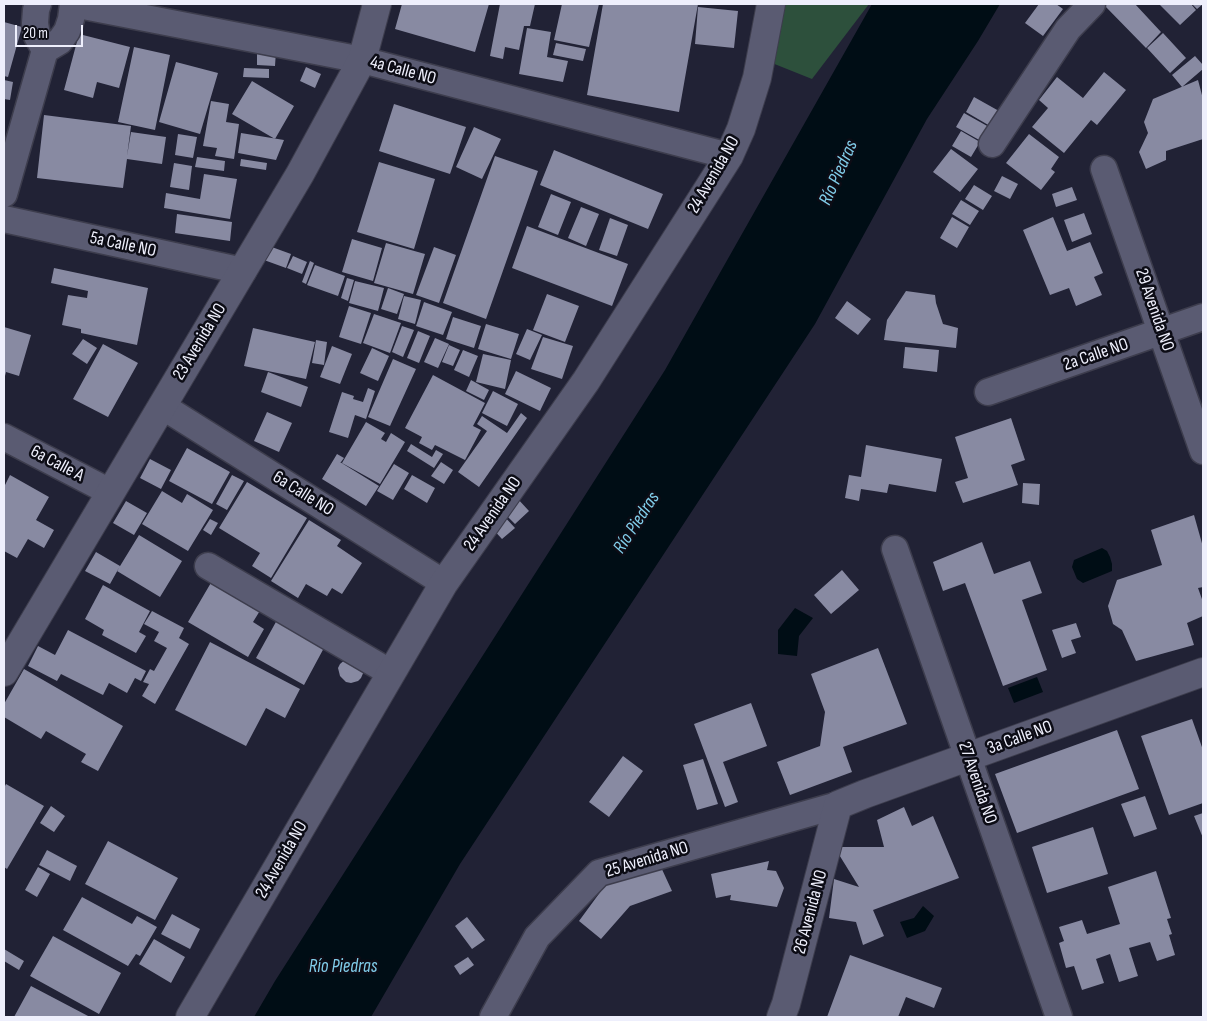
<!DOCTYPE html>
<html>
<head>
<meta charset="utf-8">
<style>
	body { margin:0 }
	#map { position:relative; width:1207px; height:1021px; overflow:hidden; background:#212235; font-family:"Sofia Sans Condensed",sans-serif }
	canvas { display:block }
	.frame { position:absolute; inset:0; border:5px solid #eeeffc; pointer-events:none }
	.scale { position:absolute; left:15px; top:25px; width:68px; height:22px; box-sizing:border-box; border:2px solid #eeeffc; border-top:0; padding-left:6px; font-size:15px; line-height:18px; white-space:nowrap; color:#eeeffc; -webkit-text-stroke:4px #0c0c15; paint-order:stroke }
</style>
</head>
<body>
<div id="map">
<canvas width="1207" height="1021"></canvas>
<div class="frame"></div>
<div class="scale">20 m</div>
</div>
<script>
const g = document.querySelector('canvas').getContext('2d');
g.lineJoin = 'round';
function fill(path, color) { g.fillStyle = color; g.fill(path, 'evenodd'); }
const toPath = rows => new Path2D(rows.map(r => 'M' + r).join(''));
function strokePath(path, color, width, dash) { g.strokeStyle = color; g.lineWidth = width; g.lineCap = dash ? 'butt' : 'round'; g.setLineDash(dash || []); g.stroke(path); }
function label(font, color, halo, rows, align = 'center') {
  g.font = font + ' "Sofia Sans Condensed",sans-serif'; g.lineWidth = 5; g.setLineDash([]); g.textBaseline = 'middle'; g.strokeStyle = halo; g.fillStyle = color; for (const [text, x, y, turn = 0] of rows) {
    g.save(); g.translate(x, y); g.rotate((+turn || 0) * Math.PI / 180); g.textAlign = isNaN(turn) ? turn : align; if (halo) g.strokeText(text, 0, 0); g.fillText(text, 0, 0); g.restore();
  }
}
const green = toPath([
	[783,4,869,4,812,79,772,63]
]);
const water = toPath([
	[872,4,1000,4,978,41,927,119,815,324,460,864,371,1017,254,1017,275,981,665,370],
	[1102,548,1107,551,1110,557,1112,564,1112,571,1083,583,1077,579,1072,567,1074,560],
	[795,608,813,618,799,636,797,656,778,654,778,630],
	[1037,677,1043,692,1014,703,1008,688],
	[923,906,934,916,925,931,907,938,900,922,914,918]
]);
const building = toPath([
	[402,4,489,4,475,52,395,29],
	[500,4,535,4,530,26,524,26,519,50,505,47,503,59,490,56],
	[562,4,576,4,581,5,581,4,599,4,589,47,554,40],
	[603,4,698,4,679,112,587,95],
	[1039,4,1056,4,1063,9,1043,36,1025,23],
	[1107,4,1135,4,1161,32,1146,48,1105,6],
	[1159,4,1191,4,1196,10,1180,25],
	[1192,4,1203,4,1197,9],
	[698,7,738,11,734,48,695,44],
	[4,22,22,27,8,77,4,76],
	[527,28,551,32,547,57,568,61,563,82,519,74],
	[1163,33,1186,58,1170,73,1147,48],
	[79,34,130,47,119,88,97,82,93,98,64,90],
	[556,43,586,49,583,61,553,55],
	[134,47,170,55,155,130,118,122],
	[257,51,276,51,275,66,257,65],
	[1195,56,1203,65,1203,69,1182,87,1172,75],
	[176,62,218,73,200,134,159,122],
	[306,67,321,74,315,88,300,81],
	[244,68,269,69,269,78,243,77],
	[1104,72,1126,90,1097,125,1091,120,1064,153,1032,127,1048,108,1039,100,1057,77,1083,98],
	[4,80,13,82,10,100,4,99],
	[1198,80,1203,99,1203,139,1166,151,1166,160,1146,169,1139,152,1148,133,1144,122,1153,99],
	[252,81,294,106,275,139,232,114],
	[974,97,999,111,990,126,966,112],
	[211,101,229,104,226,122,239,124,234,159,215,156,217,148,203,146],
	[394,104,466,127,450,174,379,151],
	[964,113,989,127,981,141,956,127],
	[44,115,131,126,127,156,131,132,166,137,162,164,127,159,123,188,37,178],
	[474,127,501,139,482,179,456,167],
	[961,131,980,142,971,157,952,146],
	[241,133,284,140,276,160,238,153],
	[178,134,197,137,193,158,175,155],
	[1029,134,1059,157,1051,169,1055,172,1041,190,1006,163],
	[951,149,978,169,960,192,933,172],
	[554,150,663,194,648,229,540,185],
	[495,156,538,171,486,319,443,303],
	[197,157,225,161,224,171,195,167],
	[241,159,267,163,266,170,240,166],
	[379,162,435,179,414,249,357,232],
	[174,163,192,166,189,190,170,187],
	[204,174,237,179,230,219,164,208,166,193,200,199],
	[1002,176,1018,184,1010,199,994,191],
	[974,185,992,196,983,210,965,199],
	[1072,187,1077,200,1056,207,1052,194],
	[551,194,571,202,558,235,538,227],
	[961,200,979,211,970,225,952,214],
	[581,207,599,214,586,246,568,238],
	[1084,213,1092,234,1072,242,1064,220],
	[177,214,232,222,230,241,175,233],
	[952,217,969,227,957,248,940,238],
	[1053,217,1067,251,1090,242,1103,273,1094,277,1102,295,1076,306,1069,288,1050,295,1023,230],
	[610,218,628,225,617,256,599,250],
	[527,226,628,264,612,306,512,268],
	[352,239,382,248,373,281,342,272],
	[386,243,425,254,413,294,374,283],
	[269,246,291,254,286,268,264,260],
	[434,247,456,255,439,303,416,295],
	[293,256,307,262,302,274,287,268],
	[310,261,314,263,306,284,302,282],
	[315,265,345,276,338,296,307,285],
	[54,268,148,288,137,345,81,333,81,329,62,325,68,295,87,298,88,291,51,283],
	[347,278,354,280,348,301,341,298],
	[355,281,384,288,378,311,349,303],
	[388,288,404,294,397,314,381,309],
	[906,291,935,295,936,303,943,324,958,328,956,348,884,340,887,320],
	[547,294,579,306,565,342,533,330],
	[404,296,421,300,415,324,398,319],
	[847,301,871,319,858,335,835,318],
	[424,302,452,312,443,335,416,326],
	[349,306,371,313,361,344,339,337],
	[374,314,401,323,390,353,363,343],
	[453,317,481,326,474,348,446,339],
	[486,324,519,334,511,359,478,349],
	[402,326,414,330,403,357,392,352],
	[4,327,31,335,19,376,6,372,4,380],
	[253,328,315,342,306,379,244,366],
	[527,329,542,335,530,360,516,354],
	[418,331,430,336,419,363,407,358],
	[543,337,573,346,562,379,531,369],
	[435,338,449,344,438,368,424,362],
	[83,339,97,348,87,364,72,354],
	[316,340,327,342,324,365,312,363],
	[103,344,138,363,108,417,73,399],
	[449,345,460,350,453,366,442,362],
	[332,346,352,354,340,384,320,377],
	[905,347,939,350,937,372,903,368],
	[372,348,389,356,378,381,360,373],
	[463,350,478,356,469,377,454,370],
	[483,354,511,360,505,389,476,382],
	[393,359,416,369,390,426,368,417],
	[516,371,551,388,540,411,505,394],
	[268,372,308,387,301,407,261,392],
	[433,375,485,403,473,426,481,430,465,460,435,445,432,450,419,443,422,437,405,428],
	[471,380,489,390,484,400,466,391],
	[368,388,375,391,366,419,355,415,348,438,329,432,342,392,354,396,353,399,363,402],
	[493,391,518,404,507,426,482,413],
	[267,412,292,423,279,452,254,441],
	[521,413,527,418,479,487,458,472,487,431,477,424,482,416,507,433],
	[1011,418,1025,460,1011,465,1018,485,963,503,955,482,968,478,955,437],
	[366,422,385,433,381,439,386,442,391,433,405,442,380,484,342,463],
	[411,444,432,457,436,450,443,454,434,468,407,451],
	[866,445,942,459,936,492,889,484,887,493,861,489,859,501,845,498,849,475,861,477],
	[187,448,230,472,212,504,169,481],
	[337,454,344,458,341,462,340,462,379,486,366,506,322,479],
	[150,459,171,470,161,489,140,478],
	[441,462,453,470,444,484,431,476],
	[394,464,409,473,393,500,377,491],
	[10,475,49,497,36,520,54,530,44,548,28,539,17,558,4,551,4,487],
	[232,475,244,481,227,510,216,504],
	[412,475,435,488,427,503,404,489],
	[247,482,307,518,271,578,252,566,260,553,219,528],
	[1023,483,1040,484,1039,505,1022,503],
	[162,491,182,503,187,494,213,510,188,551,142,524],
	[517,498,529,511,515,524,503,512],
	[126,501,147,513,134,535,113,523],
	[503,515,515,528,502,539,490,526],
	[1194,515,1203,547,1203,587,1198,588,1203,602,1203,616,1187,623,1194,645,1136,661,1122,630,1113,624,1108,606,1117,580,1162,565,1151,530],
	[210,519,218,523,211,535,203,530],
	[309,520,341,540,337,546,362,563,342,594,332,588,327,596,306,584,298,598,271,581],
	[139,535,182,561,160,597,117,571],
	[982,542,994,574,1030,561,1042,593,1022,600,1047,670,1003,686,965,583,943,591,933,562],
	[96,552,120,566,110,584,85,571],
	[842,570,859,590,831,614,814,595],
	[212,581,261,609,253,622,264,629,248,657,188,622],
	[103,585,150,611,139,632,146,636,136,653,102,635,104,630,85,619],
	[152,611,184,628,179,638,189,644,155,704,142,696,149,684,143,682,150,669,154,671,167,648,154,641,159,632,144,624],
	[277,620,325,646,304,685,256,658],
	[1076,623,1081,637,1071,640,1076,653,1062,658,1052,630],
	[68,630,146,671,141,681,135,678,127,693,109,683,103,695,61,674,57,681,28,666,38,646,55,655],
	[210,642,300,689,285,718,266,708,246,746,175,710],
	[878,648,907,724,843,747,852,772,790,795,777,762,820,746,825,712,811,674],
	[347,658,364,671,361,678,358,681,351,683,346,682,340,676,338,668,340,664],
	[24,669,123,726,98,771,81,762,86,754,46,731,41,739,4,717,4,704],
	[751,703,767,746,723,762,738,802,725,807,694,724],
	[1192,719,1203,750,1203,803,1169,815,1141,736],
	[1117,730,1139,789,1017,833,995,774],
	[623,756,643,771,609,817,589,802],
	[703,759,718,804,697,810,683,765],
	[6,784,44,806,7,869,4,867,4,788],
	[1145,796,1157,829,1134,837,1121,804],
	[51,806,65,816,54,832,40,823],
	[904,807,912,826,933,816,959,878,873,910,884,936,863,945,856,922,829,918,834,879,859,887,838,853,842,847,884,847,877,820],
	[1203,813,1203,838,1194,816],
	[1093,827,1108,874,1047,893,1032,847],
	[108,841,178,878,155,920,85,884],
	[47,850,77,866,70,881,39,865],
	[769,861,767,870,776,871,784,888,777,907,730,900,731,895,716,898,711,874],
	[660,865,672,891,630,906,601,939,579,921,601,891,598,885],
	[38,867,50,874,37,897,25,890],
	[1156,871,1171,918,1167,919,1172,934,1169,935,1175,955,1157,961,1150,942,1129,948,1138,976,1119,982,1110,954,1096,959,1104,983,1082,990,1074,966,1066,968,1059,943,1064,941,1059,927,1082,920,1087,934,1120,924,1108,887],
	[82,897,132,924,137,916,157,927,140,956,136,954,128,966,63,930],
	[172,914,200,929,190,949,161,934],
	[467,917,485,940,472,949,455,926],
	[53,936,121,973,99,1014,30,976],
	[154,939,185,957,171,983,139,964],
	[4,949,24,961,19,970,4,961],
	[850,955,942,988,934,1008,906,997,898,1017,827,1017],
	[468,957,474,965,460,975,454,966],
	[31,986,90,1017,14,1017]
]);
const minor = toPath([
	[38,4,36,10,35,23,37,36,45,50],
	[73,4,362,60,729,156],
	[992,144,1068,29,1092,4],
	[1104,169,1203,451],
	[4,194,45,50,60,41,67,31,71,19,73,4],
	[4,219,243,271],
	[988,392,1203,317],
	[162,406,444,583],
	[4,437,110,492],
	[895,549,1059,1017],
	[208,566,391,673],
	[493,1017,537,937,599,873,838,805]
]);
const tertiary = toPath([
	[4,672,300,174,362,60,377,4],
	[190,1017,444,583,586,381,729,156,741,129,757,78,771,4],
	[781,1017,786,1004,838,805,865,794,1203,672]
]);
const streetNames = [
	["4a Calle NO",403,71,15],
	["24 Avenida NO",714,175,-60],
	["5a Calle NO",123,245,12],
	["29 Avenida NO",1154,310,71],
	["23 Avenida NO",200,342,-59],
	["2a Calle NO",1096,355,-19],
	["6a Calle A",57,464,28],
	["6a Calle NO",303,494,32],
	["24 Avenida NO",493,514,-55],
	["3a Calle NO",1020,738,-20],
	["27 Avenida NO",977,783,71],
	["24 Avenida NO",282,860,-60],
	["25 Avenida NO",647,860,-17],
	["26 Avenida NO",811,912,-75]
];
const waterNames = [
	["Río Piedras",839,173,-66],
	["Río Piedras",637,523,-57],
	["Río Piedras",343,967]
];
fill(green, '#2d503c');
fill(water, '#000d15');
fill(building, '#888aa2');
strokePath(minor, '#3d3d4d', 29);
strokePath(tertiary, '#3d3d4d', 30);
strokePath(minor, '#5a5b72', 26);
strokePath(tertiary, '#5a5b72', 28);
label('18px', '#eeeffc', '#0c0c15', streetNames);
label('italic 19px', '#81cdea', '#0c0c15', waterNames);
</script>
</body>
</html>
